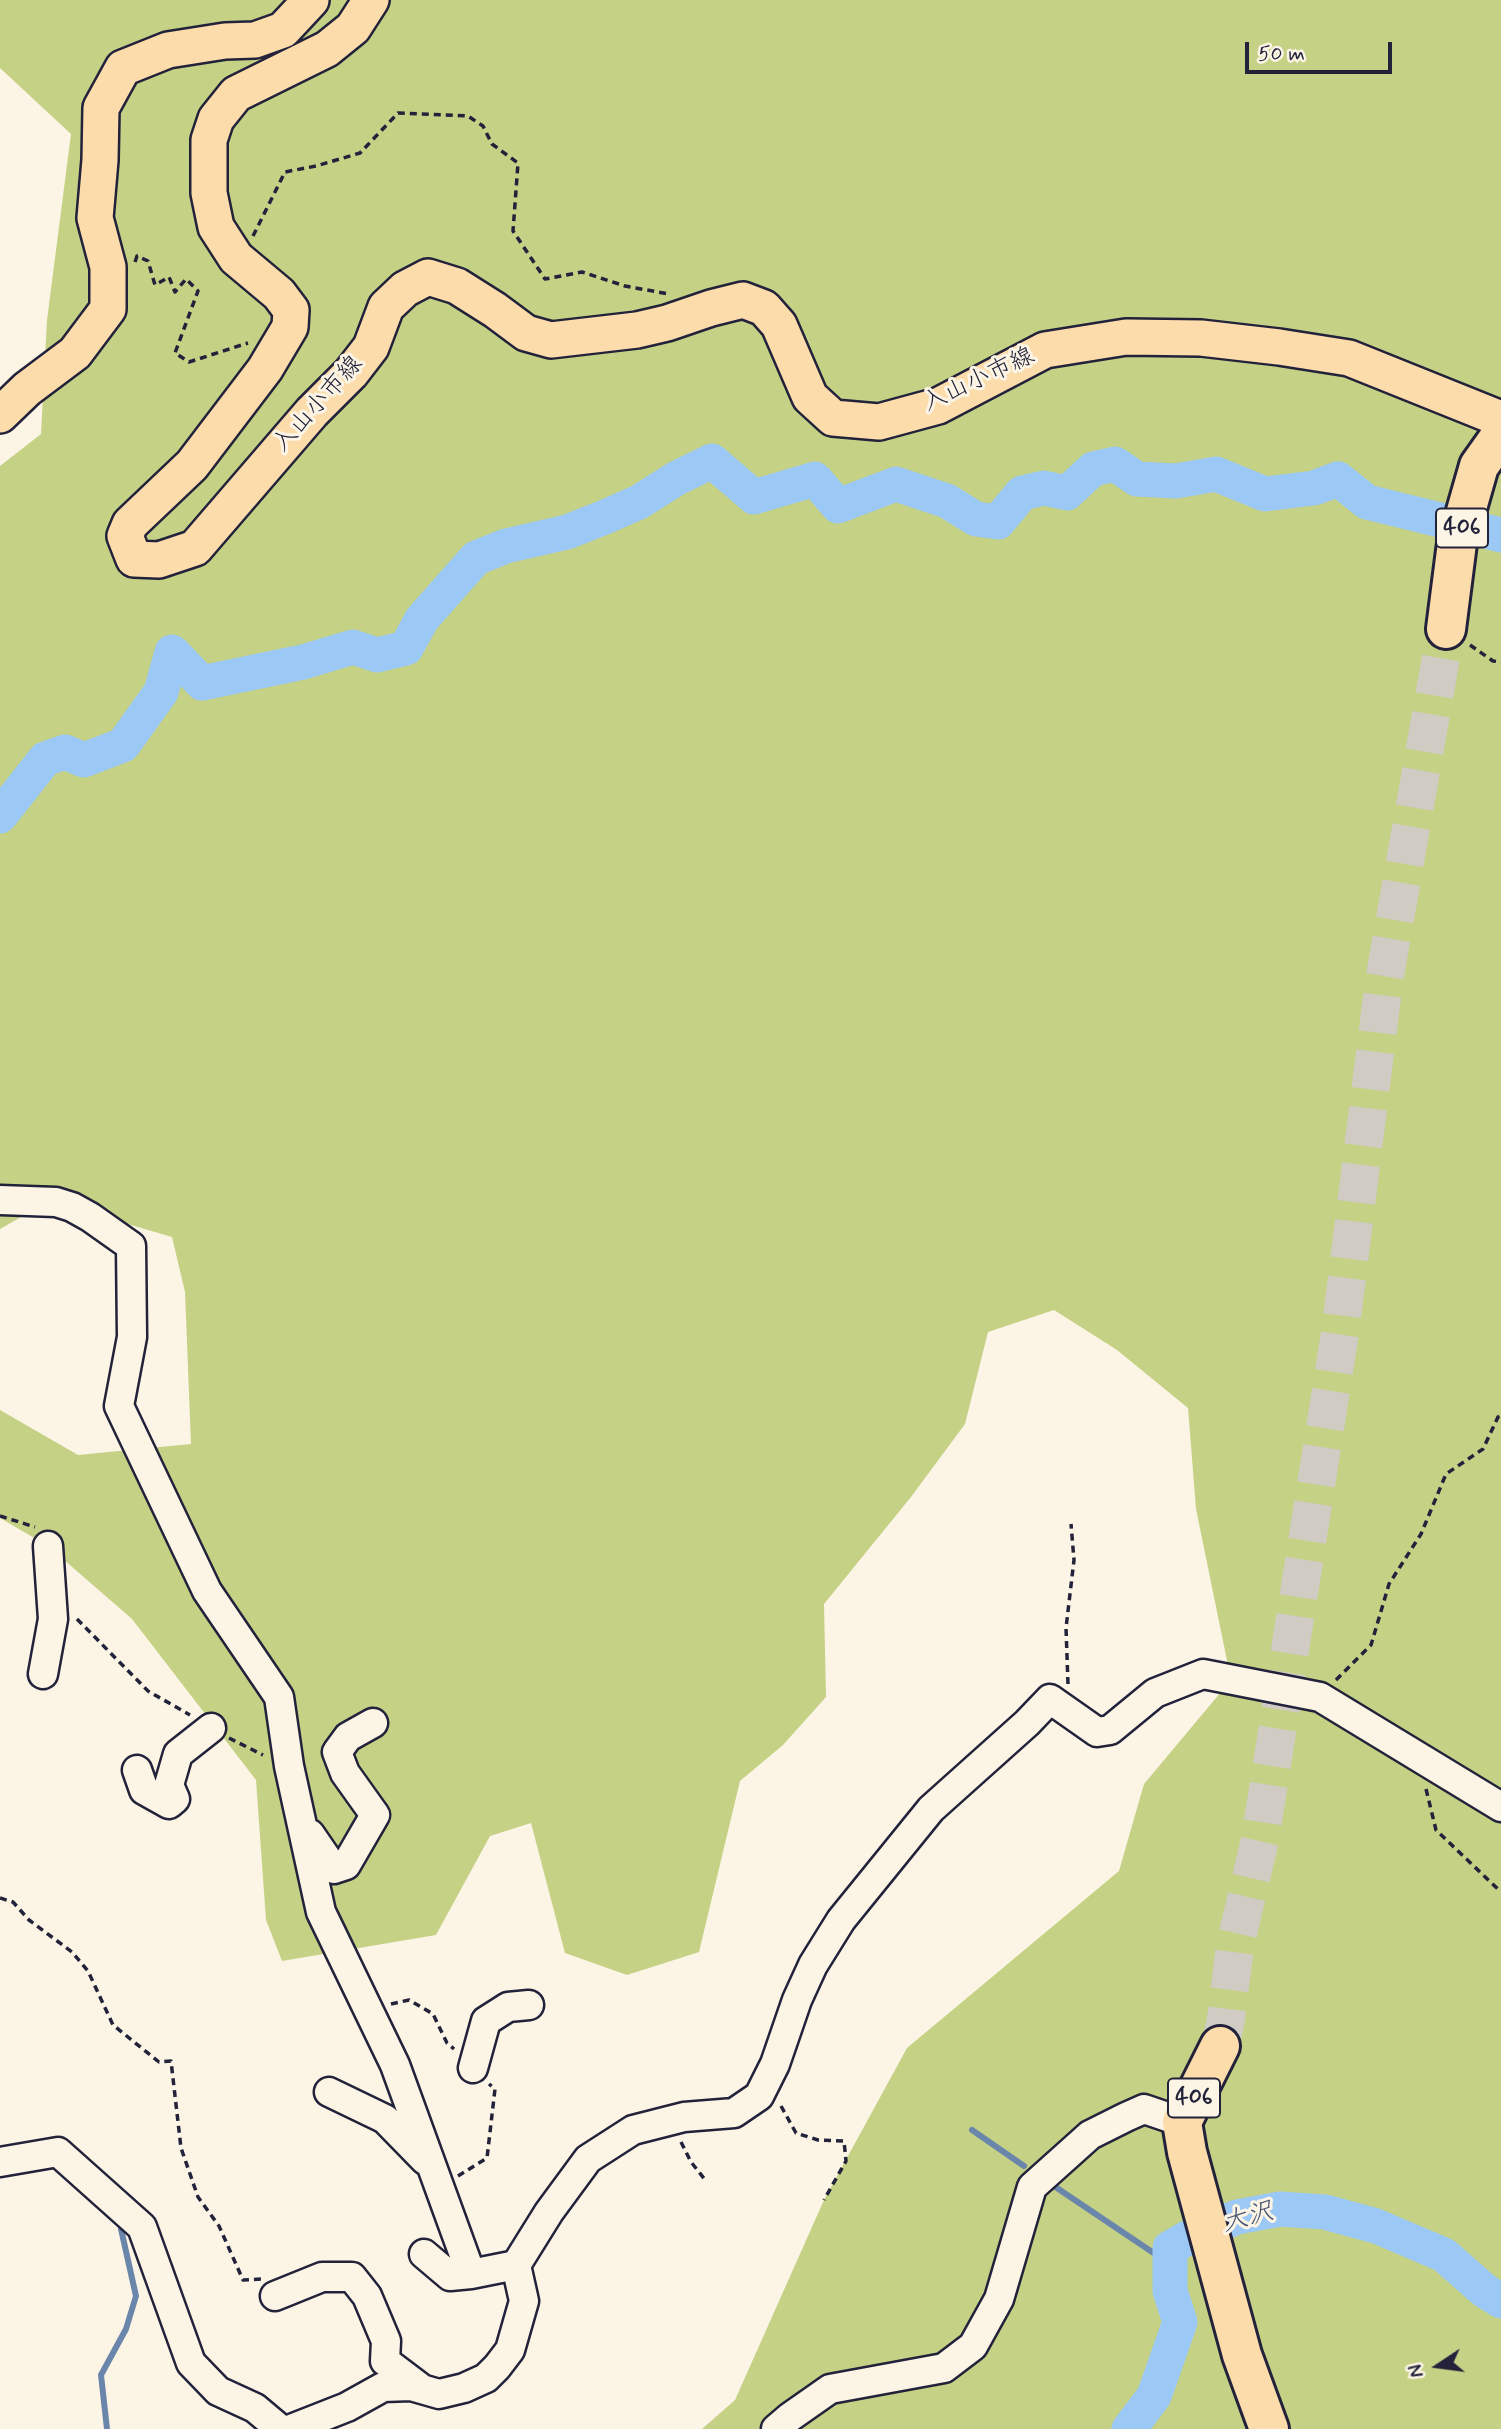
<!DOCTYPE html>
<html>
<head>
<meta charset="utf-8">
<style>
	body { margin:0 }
	#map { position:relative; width:1501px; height:2429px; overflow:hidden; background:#fcf5e5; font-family:Mynerve,sans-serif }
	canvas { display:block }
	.north { position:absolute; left:1403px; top:2331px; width:70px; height:70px; -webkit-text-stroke:5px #fcf5e5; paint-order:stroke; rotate:257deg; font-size:19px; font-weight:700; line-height:28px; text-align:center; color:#22223b }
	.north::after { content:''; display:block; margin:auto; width:24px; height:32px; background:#22223b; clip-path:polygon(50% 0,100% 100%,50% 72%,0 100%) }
	.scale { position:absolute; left:1245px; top:42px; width:147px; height:32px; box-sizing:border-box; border:4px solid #22223b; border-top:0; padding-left:9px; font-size:21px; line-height:24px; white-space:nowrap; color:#22223b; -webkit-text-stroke:5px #fcf5e5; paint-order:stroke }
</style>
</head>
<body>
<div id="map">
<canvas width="1501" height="2429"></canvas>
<div class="north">N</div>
<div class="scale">50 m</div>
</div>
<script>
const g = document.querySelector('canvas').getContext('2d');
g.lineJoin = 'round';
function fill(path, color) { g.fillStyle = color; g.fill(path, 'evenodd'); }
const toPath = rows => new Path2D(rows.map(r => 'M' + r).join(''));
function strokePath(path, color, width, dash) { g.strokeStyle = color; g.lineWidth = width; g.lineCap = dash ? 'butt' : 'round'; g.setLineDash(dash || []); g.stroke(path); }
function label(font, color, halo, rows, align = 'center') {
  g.font = font + ' Mynerve,"Klee One",sans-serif'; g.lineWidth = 6; g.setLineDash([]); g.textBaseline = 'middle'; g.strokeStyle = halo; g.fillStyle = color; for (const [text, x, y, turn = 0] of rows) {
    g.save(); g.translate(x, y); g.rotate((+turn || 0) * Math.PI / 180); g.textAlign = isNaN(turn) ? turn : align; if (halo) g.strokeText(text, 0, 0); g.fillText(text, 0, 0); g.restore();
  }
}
const green = toPath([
	[0,0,1501,0,1501,2429,702,2429,735,2400,824,2200,907,2048,1119,1871,1144,1784,1231,1680,1196,1509,1188,1408,1117,1350,1054,1310,988,1332,965,1424,911,1497,824,1604,826,1697,783,1745,740,1781,699,1952,627,1975,565,1953,531,1823,490,1836,436,1935,282,1961,266,1920,256,1780,132,1619,48,1546,0,1518,0,1410,78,1455,191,1444,185,1292,172,1237,49,1201,0,1229,0,466,41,434,47,320,71,134,0,68]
]);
const stream = toPath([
	[972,2130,1024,2166],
	[1054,2186,1170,2264],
	[107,2429,101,2375,126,2329,136,2296,121,2229]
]);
const river = toPath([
	[0,816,45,759,65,752,84,760,123,745,161,692,172,652,202,683,303,662,353,647,377,655,406,648,422,619,476,558,506,546,567,532,605,517,639,502,677,478,712,461,754,497,815,479,838,506,896,484,947,501,976,519,998,522,1022,493,1044,488,1067,493,1093,469,1115,464,1137,479,1176,481,1216,474,1265,494,1314,488,1338,479,1367,502,1501,535],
	[1129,2429,1154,2396,1180,2322,1170,2291,1170,2248,1191,2236,1237,2217,1280,2209,1325,2212,1376,2226,1444,2255,1485,2291,1501,2301]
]);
const highwayTunnel = toPath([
	[1220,2046,1226,2019,1235,1946,1260,1840,1340,1333,1384,981,1446,629]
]);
const path = toPath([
	[253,236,285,172,316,166,360,153,398,113,468,116,483,126,492,144,518,163,513,231,545,279,582,272,625,286,669,294],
	[135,262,137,256,148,261,155,285,169,277,175,292,186,279,198,291,175,353,189,362,248,343],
	[1470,645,1493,661,1501,662],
	[0,1516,35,1527],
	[77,1619,148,1691,190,1715],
	[1336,1680,1371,1645,1389,1584,1421,1534,1446,1474,1483,1449,1498,1417,1501,1415],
	[1068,1684,1066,1628,1074,1560,1071,1524],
	[229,1738,263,1755],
	[1426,1789,1436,1830,1501,1892],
	[0,1898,13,1902,29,1920,72,1952,88,1971,113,2025,159,2062,171,2061,181,2148,198,2197,219,2226,243,2280,261,2279],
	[391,2004,409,2000,433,2014,447,2043,454,2049],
	[781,2106,796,2133,818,2140,844,2141,846,2161,824,2200],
	[681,2142,691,2162,706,2181],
	[458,2176,487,2158,495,2089,489,2084]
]);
const minor = toPath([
	[0,1200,56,1202,72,1207,90,1217,131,1246,132,1337,119,1406,207,1591,279,1697,289,1766,321,1912,395,2065,471,2274,516,2265],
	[43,1674,53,1619,48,1546],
	[137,1770,144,1790,169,1804,175,1799,169,1785,178,1754,211,1728],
	[310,1834,334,1869,346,1865,375,1815,345,1773,337,1752,348,1737,373,1723],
	[473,2068,486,2021,508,2007,529,2005],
	[329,2092,385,2119,425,2160],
	[0,2162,58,2152,142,2227,191,2363,218,2391,255,2408,280,2429],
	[424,2254,450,2276,471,2274],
	[275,2296,322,2277,352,2277,367,2296,386,2341,385,2361,422,2389],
	[291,2429,347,2407,383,2387,411,2386,439,2394,464,2388,486,2378,497,2367,510,2350,524,2301,516,2265,549,2212,588,2159,633,2130,684,2117,734,2113,759,2096,775,2064,797,2000,813,1965,841,1920,931,1809,1027,1723,1050,1699,1097,1732,1110,1730,1155,1693,1203,1674,1320,1697,1501,1807],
	[776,2429,790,2417,830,2389,944,2368,973,2346,999,2299,1032,2187,1090,2135,1126,2117,1144,2109,1182,2122]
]);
const major = toPath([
	[371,0,353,28,327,49,236,94,216,119,209,140,209,193,216,227,236,258,279,294,291,310,290,327,265,369,192,465,130,524,125,536,134,559,159,560,195,548,312,412,351,373,371,347,386,307,405,289,428,277,457,286,495,310,526,333,551,340,637,330,667,323,711,308,743,300,764,308,779,325,810,397,833,418,879,422,938,406,1045,350,1126,337,1201,338,1279,347,1349,358,1501,419],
	[0,415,27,389,75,353,108,309,108,267,95,218,100,160,101,108,123,68,168,50,225,41,255,40,283,30,311,0]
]);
const highway = toPath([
	[1446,629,1457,543,1479,466,1501,435],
	[1220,2046,1182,2122,1187,2152,1242,2355,1269,2429]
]);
const shields = [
	[1462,528,52],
	[1194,2098,52]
];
const shieldNames = [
	["406",1462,528],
	["406",1194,2098]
];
const streetNames = [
	["入山小市線",979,381,-25],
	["入山小市線",319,405,-48]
];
const waterNames = [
	["大沢",1248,2219,-15]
];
fill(green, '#c5d185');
strokePath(stream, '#6b86ab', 6);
strokePath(river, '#9bc8f5', 35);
strokePath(highwayTunnel, '#d0cbc3', 38, [38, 19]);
strokePath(minor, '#22223b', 33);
strokePath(major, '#22223b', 40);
strokePath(highway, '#22223b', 44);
strokePath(path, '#22223b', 3.5, [7, 5]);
strokePath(minor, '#fcf5e5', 28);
strokePath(major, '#fddcac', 35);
strokePath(highway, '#fddcac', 38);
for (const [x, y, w] of shields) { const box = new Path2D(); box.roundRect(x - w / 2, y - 19.5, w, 39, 5); g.fillStyle = '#fcf5e5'; g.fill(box); strokePath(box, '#22223b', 2); }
label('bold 23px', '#22223b', null, shieldNames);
label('24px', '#22223b', '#fcf5e5', streetNames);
label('italic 26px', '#465473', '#fcf5e5', waterNames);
</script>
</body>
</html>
